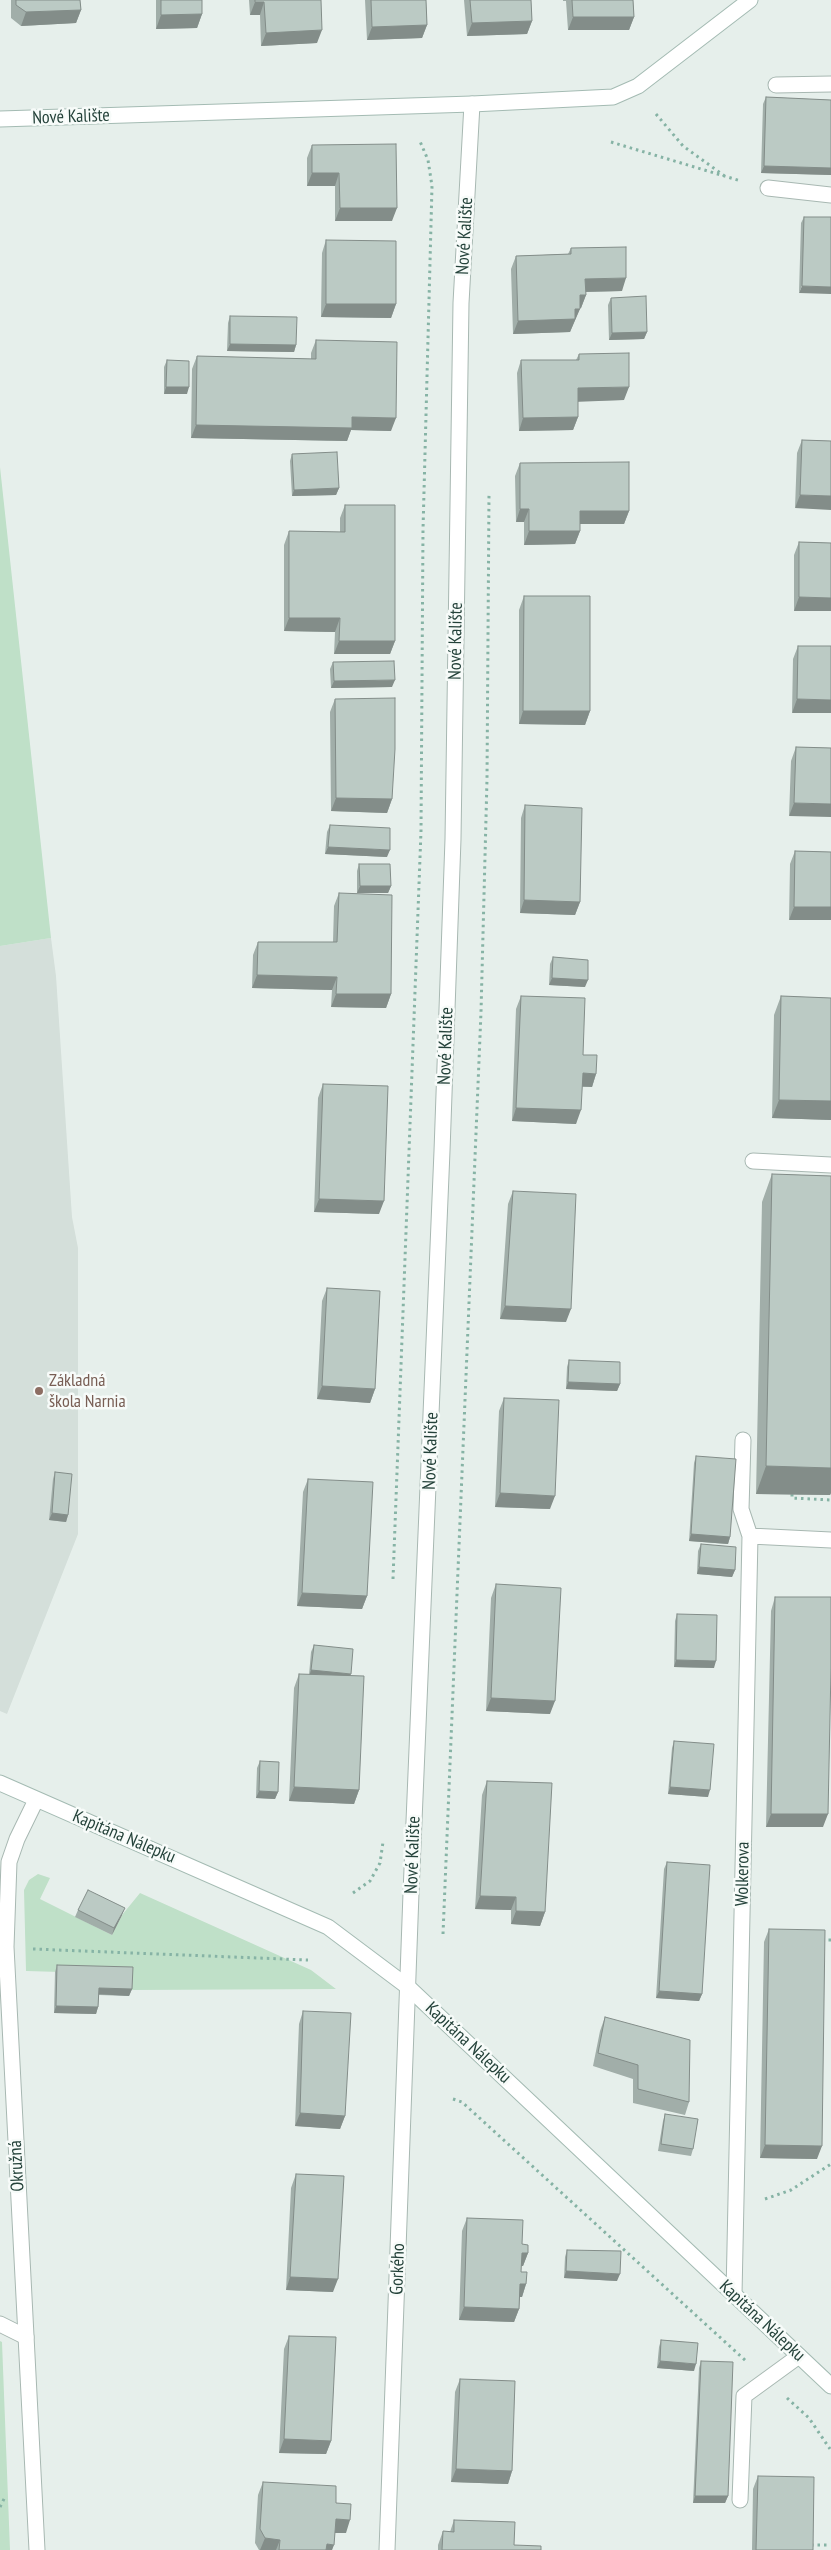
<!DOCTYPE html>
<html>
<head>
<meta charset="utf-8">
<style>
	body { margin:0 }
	canvas { display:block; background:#e6efeb }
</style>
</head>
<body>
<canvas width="831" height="2550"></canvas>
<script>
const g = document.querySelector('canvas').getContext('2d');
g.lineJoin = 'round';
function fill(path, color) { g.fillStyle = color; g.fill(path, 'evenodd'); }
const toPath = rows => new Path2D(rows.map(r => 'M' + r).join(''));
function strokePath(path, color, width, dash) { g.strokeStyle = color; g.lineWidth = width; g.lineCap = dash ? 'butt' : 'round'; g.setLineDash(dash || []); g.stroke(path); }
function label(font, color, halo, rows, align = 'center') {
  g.font = font + ' "PT Sans Narrow",sans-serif'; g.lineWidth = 5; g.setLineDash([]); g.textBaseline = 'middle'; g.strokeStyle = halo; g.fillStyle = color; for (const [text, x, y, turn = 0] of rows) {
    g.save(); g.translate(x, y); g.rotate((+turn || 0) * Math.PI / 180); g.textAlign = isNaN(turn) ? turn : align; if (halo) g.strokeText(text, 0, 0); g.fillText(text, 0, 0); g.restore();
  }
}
const built = toPath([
	[51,938,56,976,72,1217,78,1248,78,1534,7,1714,0,1711,0,946]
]);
const green = toPath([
	[0,467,51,938,0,946],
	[38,1874,50,1878,40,1899,112,1935,122,1915,140,1893,311,1970,336,1989,129,1990,130,1974,26,1971,24,1890,29,1880],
	[0,2341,2,2342,10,2550,0,2550]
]);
const path = toPath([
	[656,114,683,146,726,177],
	[611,142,741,181],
	[792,1494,792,1498,831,1500],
	[393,1579,421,831,423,530,432,186,428,160,419,139],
	[353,1893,370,1881,380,1863,383,1842],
	[443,1934,481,1012,487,779,489,493],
	[822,1940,831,1940],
	[33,1949,308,1960],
	[453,2099,462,2102,746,2361],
	[765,2199,791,2190,831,2164],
	[787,2398,809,2418,830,2449],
	[0,2507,5,2497],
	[811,2545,830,2545]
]);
const lane = toPath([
	[776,85,831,84],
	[768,188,831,195],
	[753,1161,831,1165],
	[743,1440,741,1509,750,1536],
	[734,2294,750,1536,831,1540],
	[0,2324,26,2337],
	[740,2500,744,2396,799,2356]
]);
const street = toPath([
	[36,1800,17,1839,9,1862,6,1947,37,2550],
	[387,2550,411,1893,442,1151,453,839,461,303,472,104]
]);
const secondary = toPath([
	[0,119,472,104,613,97,638,86,750,0],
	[0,1783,328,1927,408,1987,831,2386]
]);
const wall = toPath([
	[11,0,80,0,81,10,76,23,21,26,11,18],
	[156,0,202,0,202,14,197,28,156,29],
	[249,0,321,0,317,43,261,46,260,15,250,15],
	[365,0,426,0,427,25,422,38,367,40],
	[464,0,531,0,532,21,527,34,467,36],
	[563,0,633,0,634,17,629,30,568,30,566,1,563,1],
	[766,97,831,100,831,175,761,173,763,104],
	[312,145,392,221,335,221,335,186,307,186,307,158],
	[804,217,831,217,799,293,801,223],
	[326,240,396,304,391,318,321,317,322,253],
	[571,248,622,291,585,292,586,295,581,308,580,308,570,332,513,334,511,269,516,256,568,254],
	[611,298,647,332,644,339,609,340,608,305],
	[230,316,296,345,294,352,227,351,228,323],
	[316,340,391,431,351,430,347,441,191,438,192,369,197,356,311,359,311,353],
	[579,354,624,400,578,401,578,417,573,430,519,431,517,373,521,360,576,360],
	[167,360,187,394,164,394,164,367],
	[802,440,831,441,795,508,797,453],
	[292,454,339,488,336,495,292,496,290,461],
	[520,463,629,511,624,524,580,524,580,531,575,544,524,545,524,522,516,522,515,476],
	[345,505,395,641,390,654,334,654,335,632,284,631,284,545,289,531,340,532,340,518],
	[799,542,831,543,831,611,794,611,794,555],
	[524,596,590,711,585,725,519,724,519,610],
	[798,646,831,646,792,713,793,659],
	[333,662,392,687,331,688,330,669],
	[335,699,392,799,387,813,331,811,330,712],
	[796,747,831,748,789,816,791,761],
	[525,805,580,902,575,915,520,913,521,818],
	[330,825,387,857,325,854,327,832],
	[795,851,831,852,789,920,790,864],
	[359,864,391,886,388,893,357,893,357,871],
	[339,893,391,994,386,1008,331,1007,332,990,252,988,253,955,258,942,333,942,334,906],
	[553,957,585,987,549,985,550,964],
	[521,996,583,1055,596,1074,592,1087,582,1087,576,1124,512,1121,516,1009],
	[781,996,831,998,831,1120,772,1118,774,1015],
	[323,1084,379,1214,314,1212,318,1098],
	[772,1174,831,1176,831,1493,830,1495,756,1494,762,1202],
	[513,1191,566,1322,500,1319,508,1204],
	[327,1288,375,1389,370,1403,317,1399,322,1301],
	[569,1360,620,1384,617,1391,566,1389,567,1367],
	[504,1398,550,1509,495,1507,499,1411],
	[696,1456,730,1537,728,1544,689,1541,694,1463],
	[55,1472,68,1515,66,1522,49,1520,53,1479],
	[308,1479,367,1596,362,1609,297,1606,303,1492],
	[701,1544,735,1570,732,1577,697,1574,698,1551],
	[496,1584,550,1714,486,1711,491,1598],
	[775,1597,823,1827,766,1827,771,1611],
	[677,1614,714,1668,674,1667,675,1621],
	[314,1645,350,1676,359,1790,354,1804,289,1801,294,1688,299,1674,309,1675,311,1652],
	[674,1741,708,1797,668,1794,672,1748],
	[260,1761,278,1792,275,1799,256,1798,257,1768],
	[487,1781,545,1912,540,1926,511,1924,511,1910,475,1909,482,1795],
	[667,1862,702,1994,699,2001,656,1998,664,1869],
	[78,1910,122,1915,112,1935,75,1917],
	[769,1929,817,2159,760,2158,764,1942],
	[57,1965,132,1989,129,1996,99,1995,98,2007,96,2014,54,2013,55,1972],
	[303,2011,345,2116,340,2129,295,2126,299,2024],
	[605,2017,689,2102,685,2115,633,2103,633,2079,593,2066,600,2031],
	[665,2114,693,2149,691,2156,658,2151,663,2121],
	[296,2174,333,2292,286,2290,291,2188],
	[467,2218,522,2244,528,2253,523,2266,521,2266,521,2272,526,2284,522,2297,520,2297,519,2309,514,2322,459,2320,462,2231],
	[567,2250,617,2281,564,2278,565,2257],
	[289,2336,331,2441,326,2454,279,2453,284,2349],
	[661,2340,694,2371,657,2368,659,2347],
	[701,2361,728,2496,725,2503,693,2503,699,2368],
	[460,2379,512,2471,508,2484,451,2482,455,2392],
	[758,2476,813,2550,752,2550,753,2489],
	[263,2482,336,2503,346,2533,335,2533,332,2550,259,2550,255,2543,258,2495],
	[454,2520,514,2545,541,2550,438,2550,438,2545,443,2531,450,2532]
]);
const shadedWall = toPath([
	[255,2,264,2,260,15,250,15],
	[81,10,76,23,21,26,26,12],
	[202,14,197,28,156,29,161,15],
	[573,17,634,17,629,30,568,30],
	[532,21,527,34,467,36,472,23],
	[427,25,422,38,367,40,372,27],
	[322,30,317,43,261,46,266,33],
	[764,166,831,168,831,175,761,173],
	[312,173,339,173,335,186,307,186],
	[340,208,397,208,392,221,335,221],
	[626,278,622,291,580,292,585,279],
	[802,286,831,287,831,294,799,293],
	[580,295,586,295,581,308,575,308],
	[326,304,396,304,391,318,321,317],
	[575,309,580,309,570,332,513,334,518,321],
	[647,332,644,339,609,340,612,333],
	[230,344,296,345,294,352,227,351],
	[166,387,189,387,187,394,164,394],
	[629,387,624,400,573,402,578,388],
	[352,417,396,418,391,431,351,430,347,441,191,438,196,425],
	[578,417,573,430,519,431,523,418],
	[339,488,336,495,292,496,294,490],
	[800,495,831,496,831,510,795,508],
	[520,509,529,509,524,522,516,522],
	[580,511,629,511,624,524,575,524],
	[529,531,580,531,575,544,524,545],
	[799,597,831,598,831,611,794,611],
	[289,618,340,618,335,632,284,631],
	[339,641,395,641,390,654,334,654],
	[395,680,392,687,331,688,334,681],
	[797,699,831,700,831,713,792,713],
	[523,711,590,711,585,725,519,724],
	[336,798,392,799,387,813,331,811],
	[794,803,831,804,831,817,789,816],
	[328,847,390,850,387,857,325,854],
	[360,886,391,886,388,893,357,893],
	[524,900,580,902,575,915,520,913],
	[794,907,831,907,831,920,789,920],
	[257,975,337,977,332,990,252,988],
	[552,978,588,980,585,987,549,985],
	[336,994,391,994,386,1008,331,1007],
	[583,1073,596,1074,592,1087,578,1086],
	[779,1100,831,1101,831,1120,772,1118],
	[516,1108,581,1110,576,1124,512,1121],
	[319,1199,384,1201,379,1214,314,1212],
	[505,1306,571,1309,566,1322,500,1319],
	[568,1382,620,1384,617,1391,566,1389],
	[322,1386,375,1389,370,1403,317,1399],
	[766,1466,831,1468,831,1493,830,1495,756,1494],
	[500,1493,555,1496,550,1509,495,1507],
	[52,1513,68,1515,66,1522,49,1520],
	[691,1534,730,1537,728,1544,689,1541],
	[699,1567,735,1570,732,1577,697,1574],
	[302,1593,367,1596,362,1609,297,1606],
	[676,1660,716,1661,714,1668,674,1667],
	[311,1670,351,1674,348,1680,309,1677],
	[491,1698,555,1701,550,1714,486,1711],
	[294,1787,359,1790,354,1804,289,1801],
	[670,1787,710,1790,708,1797,668,1794],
	[259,1791,278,1792,275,1799,256,1798],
	[771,1814,828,1814,823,1827,766,1827],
	[480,1896,516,1897,511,1910,475,1909],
	[125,1908,122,1915,112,1935,114,1928],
	[516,1911,545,1912,540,1926,511,1924],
	[99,1988,132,1989,129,1996,96,1994],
	[659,1991,702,1994,699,2001,656,1998],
	[56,2006,98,2007,96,2014,54,2013],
	[300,2113,345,2116,340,2129,295,2126],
	[765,2145,822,2146,817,2159,760,2158],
	[522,2253,528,2253,523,2266,517,2266],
	[566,2271,620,2274,617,2281,564,2278],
	[290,2277,338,2279,333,2292,286,2290],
	[520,2284,526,2284,522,2297,516,2297],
	[464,2307,519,2309,514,2322,459,2320],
	[660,2361,696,2364,694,2371,657,2368],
	[284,2439,331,2441,326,2454,279,2453],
	[456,2469,512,2471,508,2484,451,2482],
	[695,2496,728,2496,725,2503,693,2503],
	[336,2519,350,2520,346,2533,331,2533],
	[265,2538,280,2540,276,2550,260,2550],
	[327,2544,334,2545,332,2550,325,2550]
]);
const building = toPath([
	[16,0,80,0,81,10,26,12,16,5,16,0],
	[161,0,202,0,202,14,161,15,161,0],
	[255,0,321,0,322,30,266,33,264,2,255,2,255,0],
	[371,0,426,0,427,25,372,27,371,0],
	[470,0,531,0,532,21,472,23,470,0],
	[572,0,633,0,634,17,573,17,572,0],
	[766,97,831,100,831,168,764,166,766,97],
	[396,144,397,208,340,208,339,173,312,173,312,145,396,144],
	[804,217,831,217,831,287,802,286,804,217],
	[326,240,396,241,396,304,326,304,326,240],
	[626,247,626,278,585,279,586,295,580,295,580,309,575,309,575,319,518,321,516,256,571,254,571,248,626,247],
	[646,296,647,332,612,333,611,298,646,296],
	[230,316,297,317,296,345,230,344,230,316],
	[316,340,397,342,396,418,352,417,352,428,196,425,197,356,316,359,316,340],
	[629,353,629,387,578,388,578,417,523,418,521,360,579,360,579,354,629,353],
	[167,360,189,361,189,387,166,387,167,360],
	[802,440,831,441,831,496,800,495,802,440],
	[337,452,339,488,294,490,292,454,337,452],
	[629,462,629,511,580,511,580,531,529,531,529,509,520,509,520,463,629,462],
	[345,505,395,505,395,641,339,641,340,618,289,618,289,531,345,532,345,505],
	[799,542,831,543,831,598,799,597,799,542],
	[524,596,590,596,590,711,523,711,524,596],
	[798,646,831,646,831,700,797,699,798,646],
	[394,661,395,680,334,681,333,662,394,661],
	[395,698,395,749,392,799,336,798,335,699,395,698],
	[796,747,831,748,831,804,794,803,796,747],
	[525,805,582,808,580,902,524,900,525,805],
	[330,825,390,828,390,850,328,847,330,825],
	[795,851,831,852,831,907,794,907,795,851],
	[359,864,390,864,391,886,360,886,359,864],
	[339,893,392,895,391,994,336,994,337,977,257,975,258,942,337,942,339,893],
	[553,957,588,960,588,980,552,978,553,957],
	[521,996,585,998,583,1055,597,1055,596,1074,583,1073,581,1110,516,1108,521,996],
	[781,996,831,998,831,1101,779,1100,781,996],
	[323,1084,388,1086,384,1201,319,1199,323,1084],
	[772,1174,831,1176,831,1468,766,1466,772,1174],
	[513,1191,576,1194,571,1309,505,1306,513,1191],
	[327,1288,380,1291,375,1389,322,1386,327,1288],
	[569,1360,620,1362,620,1384,568,1382,569,1360],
	[504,1398,559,1400,555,1496,500,1493,504,1398],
	[696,1456,736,1459,730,1537,691,1534,696,1456],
	[55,1472,72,1474,68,1515,52,1513,55,1472],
	[308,1479,373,1482,367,1596,302,1593,308,1479],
	[701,1544,736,1547,735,1570,699,1567,701,1544],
	[496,1584,561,1588,555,1701,491,1698,496,1584],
	[775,1597,831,1597,831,1668,828,1814,771,1814,775,1597],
	[677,1614,717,1615,716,1661,676,1660,677,1614],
	[314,1645,353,1649,351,1674,311,1670,314,1645],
	[299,1674,364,1676,359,1790,294,1787,299,1674],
	[674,1741,714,1744,710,1790,670,1787,674,1741],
	[260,1761,279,1762,278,1792,259,1791,260,1761],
	[487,1781,552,1783,545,1912,516,1911,516,1897,480,1896,487,1781],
	[667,1862,710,1865,702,1994,659,1991,667,1862],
	[88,1890,125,1908,114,1928,78,1910,88,1890],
	[769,1929,825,1930,822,2146,765,2145,769,1929],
	[57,1965,133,1967,132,1989,99,1988,98,2007,56,2006,57,1965],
	[303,2011,351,2013,345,2116,300,2113,303,2011],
	[605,2017,690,2040,689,2102,638,2089,638,2065,598,2053,605,2017],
	[665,2114,698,2119,693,2149,661,2144,665,2114],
	[296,2174,344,2176,338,2279,290,2277,296,2174],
	[467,2218,523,2220,522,2244,528,2245,528,2253,522,2253,521,2272,527,2272,526,2284,520,2284,519,2309,464,2307,467,2218],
	[567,2250,621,2251,620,2274,566,2271,567,2250],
	[289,2336,336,2337,331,2441,284,2439,289,2336],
	[661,2340,698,2343,696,2364,660,2361,661,2340],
	[701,2361,733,2362,728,2496,695,2496,701,2361],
	[460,2379,515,2381,512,2471,456,2469,460,2379],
	[758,2476,814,2477,813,2550,756,2550,758,2476],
	[263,2482,336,2486,336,2503,351,2504,350,2520,336,2519,334,2545,327,2544,326,2550,279,2550,280,2540,265,2538,260,2529,263,2482],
	[454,2520,515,2522,514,2545,541,2546,541,2550,442,2550,443,2531,454,2532,454,2520]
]);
const markers = [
	[39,1391,5,"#8d6e63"]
];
const streetNames = [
	["Nové Kalište",71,117,-2],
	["Nové Kalište",465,236,-87],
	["Nové Kalište",456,641,-89],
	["Nové Kalište",446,1046,-88],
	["Nové Kalište",431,1451,-88],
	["Kapitána Nálepku",124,1837,23],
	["Nové Kalište",413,1855,-88],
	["Wolkerova",743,1874,-89],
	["Kapitána Nálepku",468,2043,43],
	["Okružná",17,2166,-93],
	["Gorkého",398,2269,-88],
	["Kapitána Nálepku",762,2321,43]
];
const educationNames = [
	["Základná",49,1381],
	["škola Narnia",49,1402]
];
fill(built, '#d4dfda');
fill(green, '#bfe0c8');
strokePath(lane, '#a8b8b2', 17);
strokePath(street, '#a8b8b2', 17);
strokePath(secondary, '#a4bbb3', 17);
strokePath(path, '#86b3a5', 3, [2.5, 4]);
strokePath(lane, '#fff', 15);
strokePath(street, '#fff', 15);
strokePath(secondary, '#fff', 15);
fill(wall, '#a1aea9');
fill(shadedWall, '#838d89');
fill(building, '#bbcac4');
strokePath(building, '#838d89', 1);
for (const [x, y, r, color] of markers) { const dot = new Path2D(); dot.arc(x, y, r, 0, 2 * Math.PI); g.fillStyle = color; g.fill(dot); strokePath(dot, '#f7fbf9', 2); }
label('18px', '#24423a', '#f7fbf9', streetNames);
label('18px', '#785e54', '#f7fbf9', educationNames, 'left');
</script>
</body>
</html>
